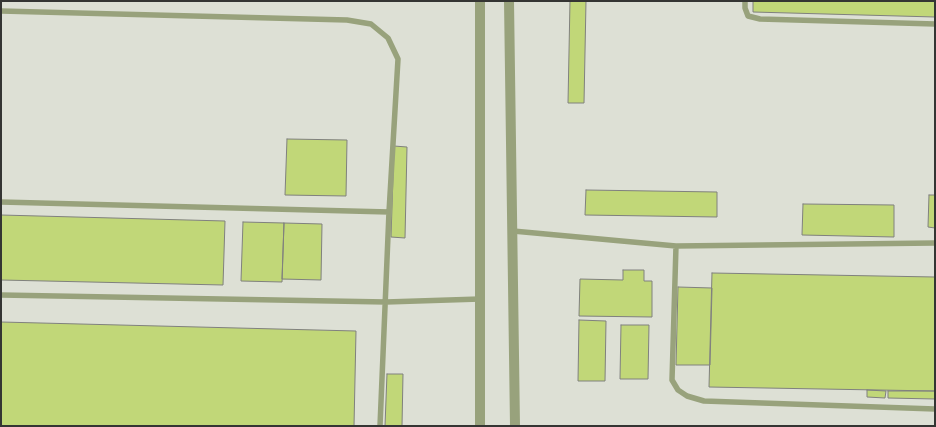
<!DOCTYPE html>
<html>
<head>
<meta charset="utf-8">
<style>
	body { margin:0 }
	#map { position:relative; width:936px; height:427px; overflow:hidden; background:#ebece8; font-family:"Public Sans",sans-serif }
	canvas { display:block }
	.frame { position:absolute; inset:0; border:2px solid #343533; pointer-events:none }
</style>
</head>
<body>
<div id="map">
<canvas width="936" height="427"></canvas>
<div class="frame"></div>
</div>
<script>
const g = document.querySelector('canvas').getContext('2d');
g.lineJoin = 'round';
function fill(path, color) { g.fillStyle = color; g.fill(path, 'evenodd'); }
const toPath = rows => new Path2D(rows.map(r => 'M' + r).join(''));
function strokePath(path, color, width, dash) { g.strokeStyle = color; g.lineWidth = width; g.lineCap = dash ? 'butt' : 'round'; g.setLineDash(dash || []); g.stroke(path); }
const built = toPath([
	[1,1,935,1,935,426,1,426]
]);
const building = toPath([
	[570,1,586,1,584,103,568,103,570,1],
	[753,1,935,1,935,17,753,12,753,1],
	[287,139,347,140,346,196,285,195,287,139],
	[394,146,407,147,405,238,391,237,394,146],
	[586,190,717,192,717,217,585,215,586,190],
	[929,195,935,195,935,228,928,227,929,195],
	[803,204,894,205,894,237,802,235,803,204],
	[1,215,225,221,223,285,1,280,1,215],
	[243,222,284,223,282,282,241,281,243,222],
	[284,223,322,224,321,280,282,279,284,223],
	[623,270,644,270,644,281,652,281,652,317,579,316,580,279,623,280,623,270],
	[712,273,935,277,935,391,709,387,712,273],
	[678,287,712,288,710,365,676,365,678,287],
	[579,320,606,321,605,381,578,381,579,320],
	[1,322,356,331,354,426,1,426,1,322],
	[621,325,649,325,648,379,620,379,621,325],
	[387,374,403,374,402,426,385,426,387,374],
	[867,390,886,391,885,398,867,397,867,390],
	[888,391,935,391,935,399,888,398,888,391]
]);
const lane = toPath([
	[745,1,745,8,748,16,760,19,935,24],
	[1,11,347,20,371,24,388,38,398,59,389,212,380,426],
	[1,202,389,212],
	[513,231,676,246,935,243],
	[676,246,672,380,678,390,687,396,704,401,935,409],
	[1,295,386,302,480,299]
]);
const street = toPath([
	[509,1,515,426],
	[480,426,480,1]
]);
fill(built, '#dde0d5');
fill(building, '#c1d778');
strokePath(building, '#80817e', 1);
strokePath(lane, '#98a27c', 5.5);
strokePath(street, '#98a27c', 10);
</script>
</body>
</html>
